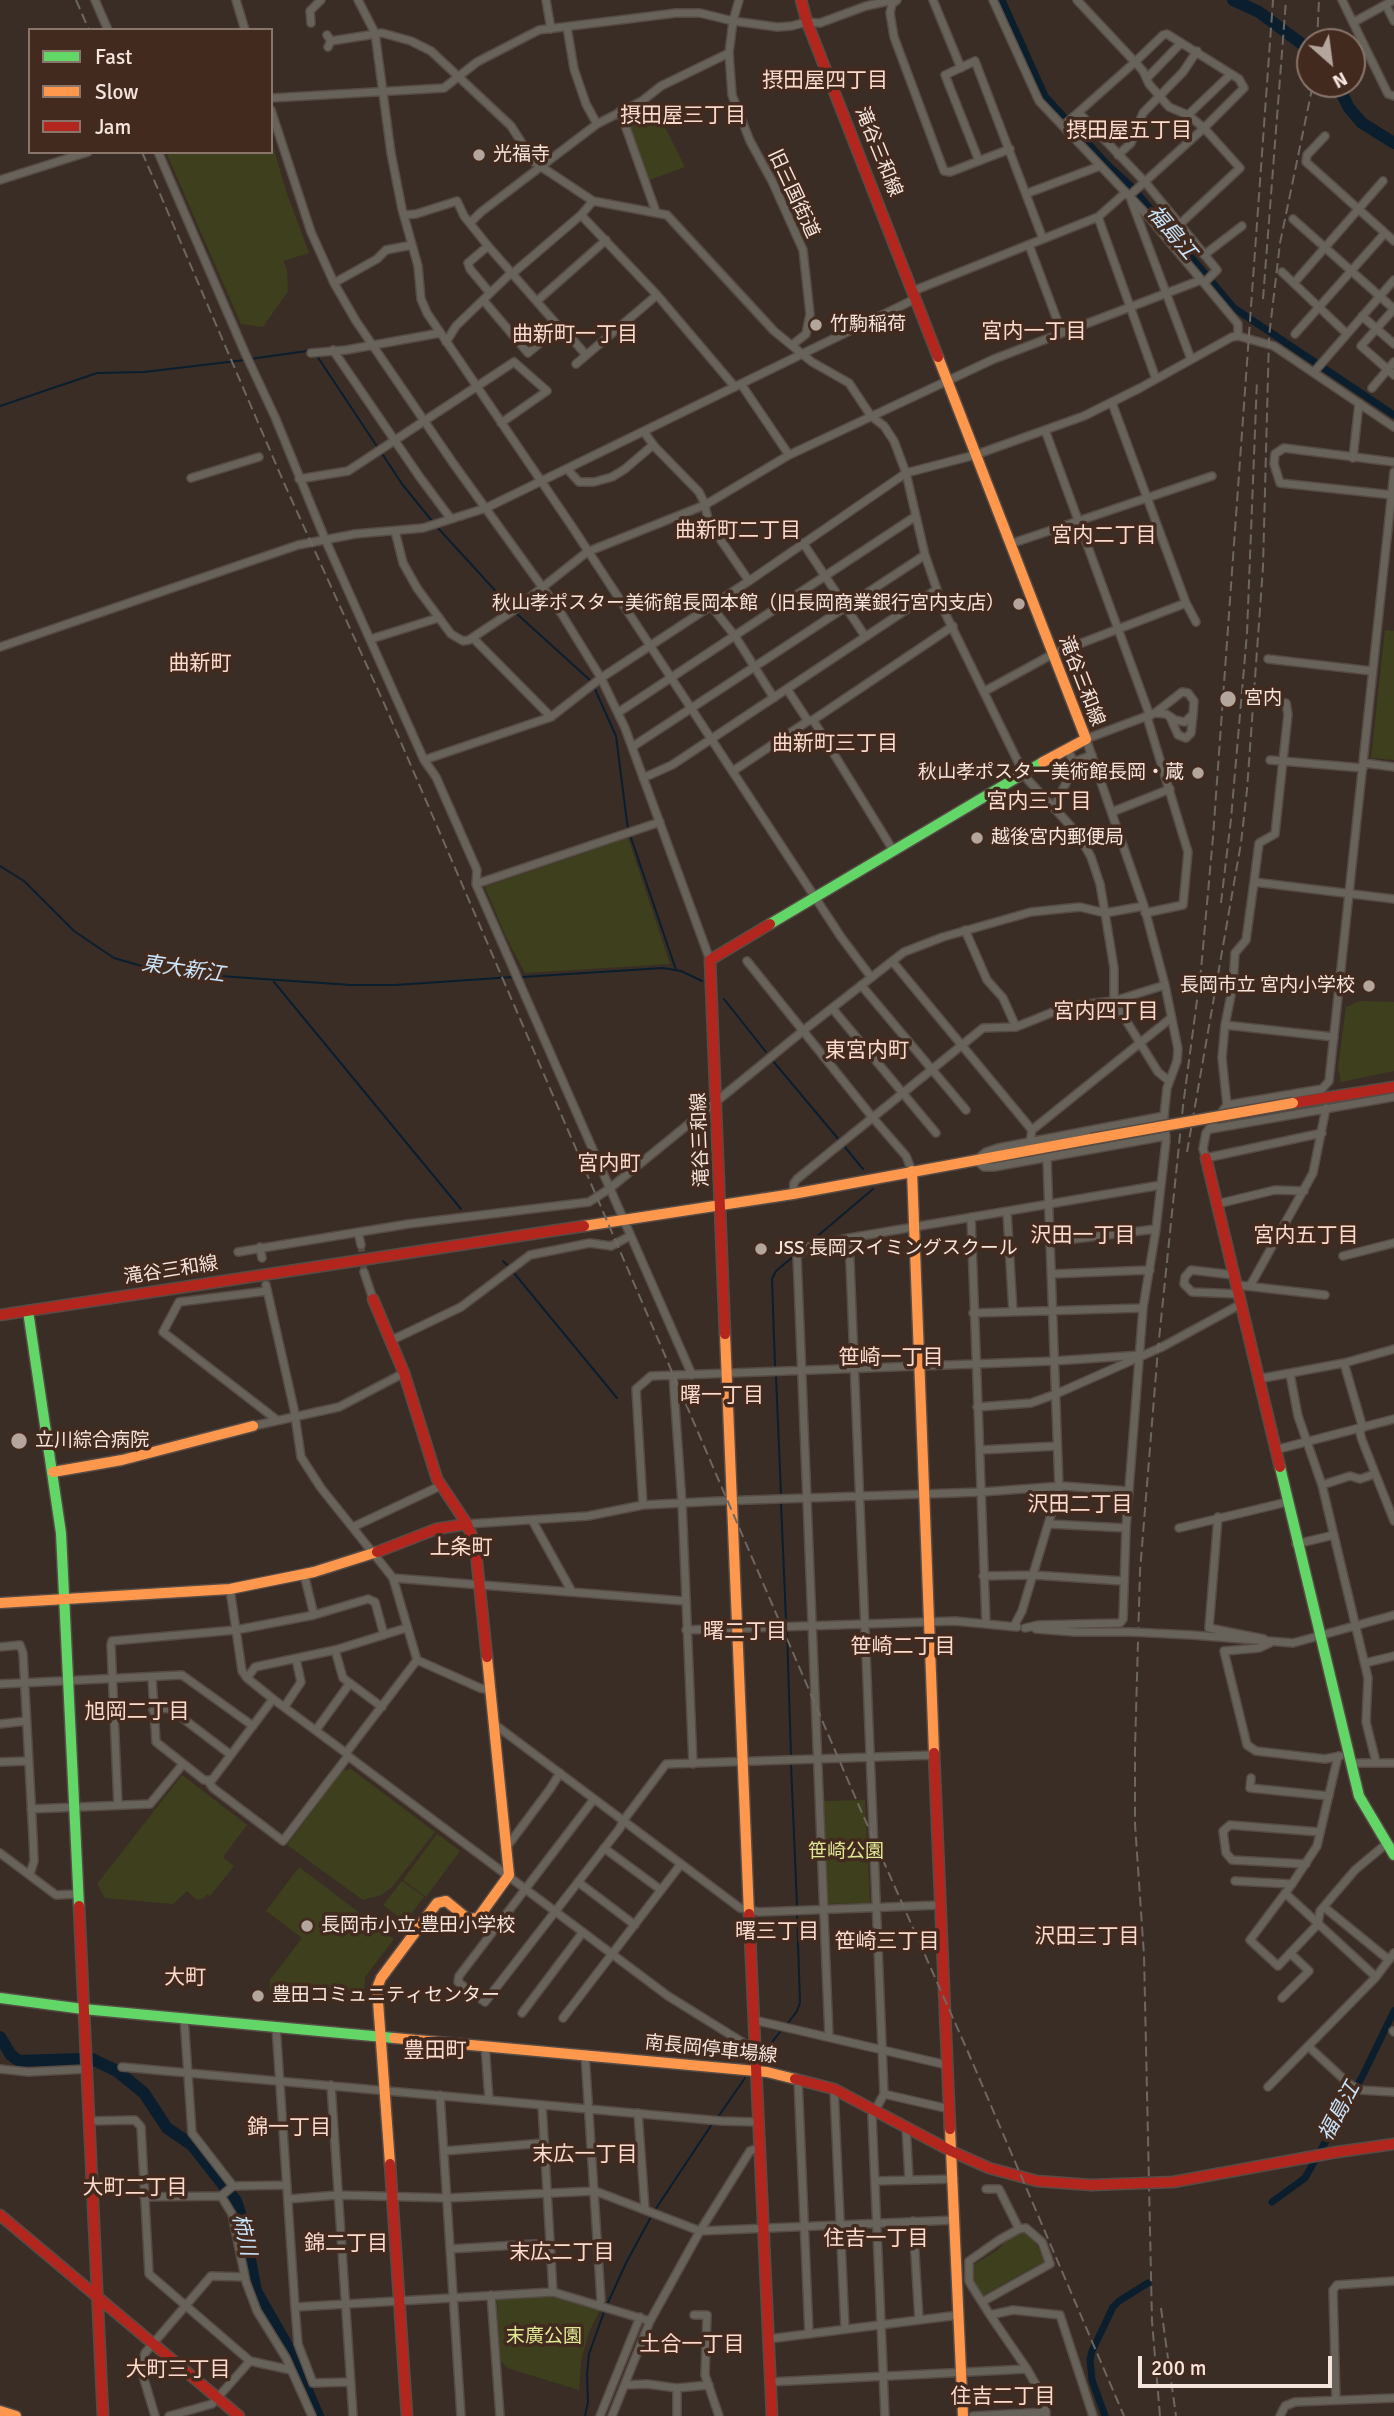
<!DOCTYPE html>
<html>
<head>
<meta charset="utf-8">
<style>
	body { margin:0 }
	#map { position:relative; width:1394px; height:2416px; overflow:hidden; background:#3a2d26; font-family:Signika,sans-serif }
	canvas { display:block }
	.legend { position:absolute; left:28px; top:28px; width:245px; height:126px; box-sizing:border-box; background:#422a1e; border:2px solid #8a756a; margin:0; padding:9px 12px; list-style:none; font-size:21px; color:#f6e5dd }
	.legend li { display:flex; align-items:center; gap:14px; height:35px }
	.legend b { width:35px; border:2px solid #8a756a }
	.north { position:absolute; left:1296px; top:28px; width:70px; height:70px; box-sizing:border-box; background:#422a1e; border:2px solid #8a756a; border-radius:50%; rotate:152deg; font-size:19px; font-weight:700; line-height:28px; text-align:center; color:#f6e5dd }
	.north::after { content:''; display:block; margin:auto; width:24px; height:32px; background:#b4a59d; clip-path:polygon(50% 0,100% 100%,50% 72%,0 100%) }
	.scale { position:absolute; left:1138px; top:2356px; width:194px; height:32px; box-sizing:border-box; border:4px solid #f6e5dd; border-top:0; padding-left:9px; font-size:21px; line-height:24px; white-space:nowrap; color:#f6e5dd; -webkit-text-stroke:5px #422a1e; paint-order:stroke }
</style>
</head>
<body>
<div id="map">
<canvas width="1394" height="2416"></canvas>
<ul class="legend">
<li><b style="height:9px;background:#63d668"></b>Fast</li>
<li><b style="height:9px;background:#ff974d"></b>Slow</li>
<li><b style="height:9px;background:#b3261e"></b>Jam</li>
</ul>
<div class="north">N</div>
<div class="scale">200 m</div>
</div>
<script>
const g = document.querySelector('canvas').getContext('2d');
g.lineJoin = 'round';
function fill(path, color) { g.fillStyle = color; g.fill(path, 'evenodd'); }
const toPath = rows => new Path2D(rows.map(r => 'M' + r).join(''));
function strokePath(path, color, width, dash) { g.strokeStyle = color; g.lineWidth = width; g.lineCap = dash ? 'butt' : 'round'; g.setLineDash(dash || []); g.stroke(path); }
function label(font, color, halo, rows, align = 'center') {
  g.font = font + ' Signika,"Noto Sans JP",sans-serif'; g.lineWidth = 7; g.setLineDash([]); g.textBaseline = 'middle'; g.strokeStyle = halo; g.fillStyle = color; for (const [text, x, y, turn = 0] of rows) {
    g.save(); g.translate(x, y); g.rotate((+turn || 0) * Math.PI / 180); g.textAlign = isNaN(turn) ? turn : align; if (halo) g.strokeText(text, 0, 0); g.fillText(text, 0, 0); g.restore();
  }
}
const green = toPath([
	[658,113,685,167,647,181,629,124],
	[271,126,271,139,286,191,309,253,283,261,287,269,288,291,263,327,241,324,166,152,271,152],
	[1385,630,1394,631,1394,760,1371,758],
	[628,838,670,964,525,973,506,937,485,887],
	[1360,1001,1394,1002,1394,1071,1341,1082,1338,1067,1346,1007],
	[351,1769,435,1832,392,1887,381,1895,363,1900,287,1845,343,1770],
	[182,1775,247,1825,223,1857,234,1866,210,1896,207,1894,204,1898,197,1900,187,1891,173,1904,105,1898,97,1884],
	[865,1800,870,1903,827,1904,824,1801],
	[437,1834,460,1851,426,1897,403,1880],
	[299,1867,394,1939,365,1977,364,1995,337,1988,270,1993,270,1980,302,1938,266,1911],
	[402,1881,424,1897,405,1922,383,1905],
	[1025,2232,1035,2242,1045,2261,982,2296,974,2282,973,2265,998,2250,1003,2244,1019,2233],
	[552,2296,600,2310,589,2332,581,2361,579,2390,507,2368,500,2360,497,2300]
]);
const stream = toPath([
	[317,356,378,448],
	[250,359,307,351],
	[0,406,97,373,144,372,245,360],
	[381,452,402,484,432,521],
	[438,528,512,609],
	[516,613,592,682],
	[594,687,616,736,628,830],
	[630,835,676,970],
	[0,866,24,881,74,931,105,952,114,958,162,972,351,985,395,985,513,977],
	[522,977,663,968,681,971,702,981],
	[274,982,461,1209],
	[724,999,766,1052],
	[773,1061,840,1141],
	[844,1146,863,1169],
	[807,1245,873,1189],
	[503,1261,509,1267],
	[514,1273,617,1398],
	[775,1366,772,1279,776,1271,795,1255],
	[776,1376,781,1494],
	[781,1503,786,1620],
	[787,1631,791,1756],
	[791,1764,797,1906],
	[788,2023,797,2011,800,2003,797,1914],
	[765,2051,780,2032],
	[718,2117,745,2078],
	[655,2210,712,2124],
	[606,2307,626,2263,652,2215],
	[585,2416,588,2402,587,2374,589,2354,604,2312]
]);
const canal = toPath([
	[1002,0,1045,96,1108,165,1132,187,1234,308,1394,415],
	[1272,2202,1305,2178,1362,2077,1394,2011],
	[1105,2416,1092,2380,1090,2360,1092,2351,1113,2307,1119,2301,1148,2283]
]);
const river = toPath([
	[1233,0,1259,12,1310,50],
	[1337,84,1349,108,1362,123,1394,143],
	[0,2037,11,2055,19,2061,80,2059],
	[92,2059,117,2071,144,2093,167,2128,192,2145,236,2201,243,2222,256,2291,289,2349,318,2416]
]);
const streetTunnel = toPath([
	[361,1245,364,1272]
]);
const street = toPath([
	[95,0,108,30],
	[236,0,245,30],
	[358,0,375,33,391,153,402,209,418,266,421,299,427,313,571,525,841,937,871,977],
	[546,0,551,29],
	[739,0,733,21,729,53,732,95,750,141,772,181,803,250,810,314,806,334,792,345],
	[897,0,892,4,890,13,894,37,944,171,950,172,1010,149],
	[933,0,961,68],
	[993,0,1039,101,1147,215,1238,324,1238,336],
	[1342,0,1388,94,1394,96],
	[1386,5,1394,21],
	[1354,22,1394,0],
	[311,23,310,11,321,0],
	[567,27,574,69,586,104,597,124],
	[327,35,331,41,328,47],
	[331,41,382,33,411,41,431,51,511,126,534,162,593,201,667,215,774,331,812,362,849,383,871,416,884,426,894,441,906,473,925,555,945,613,1023,772,1028,780,1078,834,1091,857,1100,884,1105,913,1114,968,1114,1001,1158,1072,1169,1081],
	[1147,78,1181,43],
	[271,98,444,88,477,62,539,30,676,13,700,13,733,21,777,27,791,26,807,22,820,23,866,6,893,0],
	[271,110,311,232,334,283,356,321,453,463,561,613,601,678,625,728,710,960],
	[620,111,656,212],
	[1079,113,1145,182,1217,270,1204,283],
	[1188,115,1231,74],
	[1063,126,1135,62,1077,0],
	[1325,136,1307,155,1306,162,1394,241],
	[158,152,245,353,275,417,325,539,424,760,436,777,477,870,476,884,692,1375],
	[1118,155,1131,143,1143,113,1183,72,1197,51],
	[979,161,945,75,975,61,1043,239],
	[0,180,88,152],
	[1028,193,1100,166],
	[1129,196,1204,128,1244,88,1239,79,1167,34,1163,35,1135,62,1143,71,1149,84,1169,107,1188,115,1204,128,1240,168,1180,224],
	[1131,200,1191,359],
	[404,215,416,214,457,201,464,216,488,246,559,327,562,327,586,355],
	[581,215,657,295,735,387],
	[1098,217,1156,379],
	[1293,219,1394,309],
	[470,223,481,212,597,124,642,101,661,86,729,53],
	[1029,245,1062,333],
	[488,246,468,263,470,269,490,293],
	[1204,255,1242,226],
	[1282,272,1346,333],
	[512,274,581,215,593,201],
	[334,283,377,259,386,250,412,245],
	[1294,283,1383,181],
	[913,291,1098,217,1125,193],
	[484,301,528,353,559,327],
	[537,301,606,240],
	[1394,309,1361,346,1394,375],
	[1362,316,1394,344],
	[1295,334,1385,233],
	[446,342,456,326,511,273],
	[333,350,419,476,451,519],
	[311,353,346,350,440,333],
	[576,364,657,295],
	[1314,372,1394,280],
	[741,384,789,455],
	[1372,388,1394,362],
	[1112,403,1186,603,1196,622],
	[1045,430,1150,716],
	[644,432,655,447,699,492,704,502,709,523,749,581],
	[1353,458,1359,403],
	[568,470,579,482,594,482,612,477,625,469,653,445],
	[191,478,259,457],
	[299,479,348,471,514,362,547,391,501,423],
	[1393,495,1280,483,1274,464,1275,454,1284,448,1394,462],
	[395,531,403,563,417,588,451,634,463,641,469,640,514,610,587,552,705,505,789,455,994,359,1201,280],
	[803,543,865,636],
	[1010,544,1212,476],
	[711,606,735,636,774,698],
	[473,638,551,717],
	[371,639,438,618],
	[0,647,298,545,355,534,423,528,486,508,915,299],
	[1268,659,1372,671],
	[787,689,808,721],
	[985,691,1053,654,1186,603],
	[619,712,916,516],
	[1170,717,1178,735,1186,738,1191,733,1193,715],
	[813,720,893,850],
	[632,747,925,555],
	[424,760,551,717,601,678,749,581,906,473,975,455,1084,416,1140,388,1232,337,1238,336,1274,346,1394,427],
	[1270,760,1363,768],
	[1074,762,1092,755],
	[1364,763,1394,767],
	[733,771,808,721,813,720,953,626],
	[643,778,672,765,936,590],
	[1054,807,1075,765,1067,748],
	[1112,812,1170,789],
	[1254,882,1259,843,1275,834,1288,714,1286,703],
	[476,884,660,822],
	[1145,913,1183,905,1188,852,1147,717],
	[965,930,987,980,1003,998,1016,1027],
	[747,961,873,1118,906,1156,912,1171],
	[892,961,1032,1130],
	[861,985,966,1110],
	[832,1008,936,1133],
	[1225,1025,1334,1037],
	[1227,1105,1222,1058,1225,1025,1233,985,1235,953,1246,940,1254,882,1394,899],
	[1164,1116,998,1148,986,1152,976,1160,984,1167,994,1167,1166,1136],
	[1211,1129,1394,1097],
	[1322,1133,1206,1158,1203,1149,1206,1133,1227,1105,1322,1089,1329,1081,1394,472],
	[1030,1142,1032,1130,1171,1018],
	[793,1194,794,1183,797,1179,983,1028,1016,1027,1068,1006,1114,1001,1165,985],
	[1217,1204,1275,1190,1304,1191],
	[1007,1212,1013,1312],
	[971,1217,986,1623],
	[358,1232,361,1245],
	[849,1238,884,2094,872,2116,885,2416],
	[1049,1242,1156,1229],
	[260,1247,262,1258],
	[238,1252,408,1224,589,1202,609,1189,804,1030,904,952,943,937,1031,912,1080,907,1105,913,1144,906],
	[1343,1256,1394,1243],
	[364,1272,373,1299],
	[1051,1274,1150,1270],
	[1234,1275,1191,1270,1185,1277,1184,1284,1192,1292,1239,1294],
	[266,1285,294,1409,301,1457,321,1488,393,1578,417,1660,480,1688,490,1690],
	[1237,1285,1325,1295],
	[1250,1286,1313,1173,1326,1108],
	[267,1291,179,1302,163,1332,277,1420],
	[973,1313,1143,1308],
	[390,1341,461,1307,530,1255,590,1243,611,1246,630,1236],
	[1344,1363,1362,1425,1360,1433,1362,1440,1394,1521],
	[1290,1374,1298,1416,1322,1485,1368,1678,1366,1722,1376,1762],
	[673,1376,682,1503,693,1764],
	[1258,1379,1344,1363,1394,1349],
	[977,1407,1031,1403,1056,1394,1162,1347,1241,1304],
	[253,1426,339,1407,404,1373],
	[980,1450,1057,1446],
	[1275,1450,1394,1419],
	[1322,1485,1350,1476,1360,1479,1375,1474],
	[643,1505,636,1389,651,1376,1054,1361,1141,1355],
	[1218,1517,1209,1628,1264,1639],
	[532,1520,572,1592],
	[467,1524,588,1516,643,1505,719,1501,982,1492,1063,1486,1128,1491],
	[1049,1524,1126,1528],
	[353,1527,440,1486],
	[1179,1528,1287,1502],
	[1296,1544,1334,1535],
	[304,1574,314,1615],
	[983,1576,1033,1575,1123,1581],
	[393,1578,685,1601],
	[1014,1626,1022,1611,1059,1488,1047,1159],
	[1025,1628,1038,1625,1120,1623,1123,1619,1126,1528,1143,1308,1156,1229,1166,1141,1164,1116,1167,1088,1177,1061,1178,1049,1165,985,1144,906,1086,739,1155,713,1182,692,1188,693,1194,701,1193,714,1185,722,1175,720,1166,714,1155,713],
	[1036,1629,1075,1632,1131,1632],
	[686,1630,955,1621,1017,1627],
	[1192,1635,1293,1643,1394,1615],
	[1270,1643,1259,1648,1224,1651,1247,1745,1256,1751,1325,1759,1340,1756],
	[0,1647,20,1645,23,1653,33,1837,34,1861,30,1874],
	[335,1650,343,1678,382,1707],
	[1365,1663,1394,1656],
	[152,1677,156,1742,204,1780,212,1780,273,1699,247,1678,242,1671,230,1589],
	[247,1678,255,1667,335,1650,406,1628],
	[0,1684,182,1675,253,1726],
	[273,1699,346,1753,417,1660],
	[285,1706,301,1682,296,1659],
	[153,1710,167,1708,173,1711,231,1755],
	[0,1724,26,1721],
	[494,1724,740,1908,759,1912,940,1905],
	[316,1730,350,1683],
	[1338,1756,1317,1846,1292,1884,1250,1940,1278,1966,1318,1924,1320,1911,1355,1870,1386,1844],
	[0,1762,28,1761],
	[1350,1763,1394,1763],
	[1251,1778,1250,1788,1329,1796],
	[208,1781,213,1788,283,1841,348,1756,668,1996,755,2050],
	[594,1799,459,1976,458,1982,485,2002,620,1828,623,1821,666,1764,935,1755],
	[118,1805,111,1645,112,1641,236,1630,314,1615,368,1599,375,1602,384,1635],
	[31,1809,150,1804,183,1764],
	[506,1848,550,1789,560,1773],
	[604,1848,661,1890],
	[0,1853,56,1895,78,1894],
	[1306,1864,1232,1860,1226,1853,1223,1831,1230,1825,1320,1832],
	[1235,1881,1292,1884],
	[578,1882,635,1925],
	[1285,1893,1376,1977],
	[1324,1907,1389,1960],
	[1282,1998,1309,1971,1290,1953],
	[522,2013,583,1932],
	[184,2017,192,2133,233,2186],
	[563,2018,681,1864],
	[754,2020,947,2065],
	[276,2026,295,2307,553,2292,650,2321],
	[1393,2031,1394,2032],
	[829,2037,797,1256,808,1247,849,1238,1161,1185],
	[485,2045,489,2100],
	[1308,2046,1349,2084,1360,2090,1394,2092],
	[585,2054,601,2300,599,2306],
	[122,2067,721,2121,757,2122],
	[0,2069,28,2072,87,2069],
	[798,2079,809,2334],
	[331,2085,353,2416],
	[1268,2087,1376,1977,1394,1953],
	[834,2089,845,2329],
	[884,2094,949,2109],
	[440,2095,461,2416],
	[542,2105,553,2292],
	[638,2113,645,2209],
	[89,2121,135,2120,141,2127,149,2274,250,2361,291,2370],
	[906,2126,909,2179],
	[444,2151,544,2143],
	[875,2181,954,2179],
	[986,2189,999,2189,1019,2229],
	[221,2196,232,2214,246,2282,257,2311,286,2358,312,2416],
	[144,2197,221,2196,233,2186,287,2185],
	[289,2199,338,2195,447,2198,595,2191,700,2231,955,2220],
	[913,2221,919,2320],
	[450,2249,551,2243],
	[491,2295,500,2416],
	[982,2302,1050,2264,1042,2242,1026,2228,1019,2229,999,2240,969,2261,969,2281,970,2283,990,2315,1027,2369,1044,2399,1046,2416],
	[295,2307,298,2344,313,2383,351,2382],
	[694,2315,707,2315,705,2375,719,2416],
	[990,2315,1013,2310,1060,2315,1093,2416],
	[768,2339,959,2315],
	[769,2382,1027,2369],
	[625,2385,647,2384,677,2388,709,2385],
	[677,2388,677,2416],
	[1336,2400,1333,2290,1337,2285,1394,2281],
	[155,2416,141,2369,145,2353,211,2276,245,2277],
	[169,2416,212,2404,250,2361],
	[600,2416,640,2317],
	[612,2416,650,2321,700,2231,750,2151,758,2148],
	[973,2416,1046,2412],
	[1280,2416,1285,2406,1295,2402,1394,2398]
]);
const fast = toPath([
	[770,924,1043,762],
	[28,1311,61,1533,79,1906],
	[1280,1467,1359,1796,1394,1855],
	[0,1998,83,2009,394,2038]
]);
const slow = toPath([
	[938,357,1086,739,1043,762],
	[912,1171,934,1753],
	[584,1226,793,1194,1091,1139],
	[725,1334,749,1914],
	[53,1472,122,1460,253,1426],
	[0,1603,230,1589,314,1572,377,1552],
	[394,2038,767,2072,795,2079],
	[950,2129,963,2416],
	[390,2164,377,1988,381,1978,437,1903,446,1901,468,1919,478,1918,509,1875,487,1657],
	[0,2411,16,2416]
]);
const jam = toPath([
	[801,0,807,22,938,357],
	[1293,1103,1394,1087],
	[1206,1158,1280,1467],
	[373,1299,404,1373,437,1479,467,1524,475,1544,487,1657],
	[0,1315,584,1226],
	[725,1334,710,960,770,924],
	[377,1552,436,1529,467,1524],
	[934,1753,950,2129],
	[79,1906,103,2416],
	[749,1914,772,2416],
	[795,2079,834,2089,951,2151,989,2168,1037,2181,1091,2185],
	[1337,2152,1394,2144],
	[390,2164,407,2416],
	[0,2215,239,2416]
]);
const rail = toPath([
	[76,0,89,30],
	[1317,42,1319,0],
	[142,152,284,483,387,710,859,1806,968,2052,1124,2416],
	[1263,299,1286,0],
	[1221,903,1231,819,1247,633,1257,380],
	[1187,1152,1241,843,1247,790,1263,567,1269,337,1280,243,1313,84],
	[1161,2308,1176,2416],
	[1160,2416,1152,2321,1144,1955,1135,1824,1135,1748,1140,1571,1158,1349,1183,1106,1201,970,1213,837,1273,0]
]);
const streetBridge = toPath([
	[1131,1632,1192,1635]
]);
const slowBridge = toPath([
	[1091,1139,1293,1103]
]);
const jamBridge = toPath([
	[1091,2185,1173,2182,1337,2152]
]);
const markers = [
	[479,155,7,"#b4a59d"],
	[816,325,7,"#b4a59d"],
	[1019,604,7,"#b4a59d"],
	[1228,699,9,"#b4a59d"],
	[1198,773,7,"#b4a59d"],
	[977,838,7,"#b4a59d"],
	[1369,986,7,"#b4a59d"],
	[761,1249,7,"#b4a59d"],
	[19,1441,9,"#b4a59d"],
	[307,1926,7,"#b4a59d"],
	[258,1996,7,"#b4a59d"]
];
const streetNames = [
	["滝谷三和線",878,152,68],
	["旧三国街道",793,194,65],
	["滝谷三和線",1081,681,69],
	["滝谷三和線",701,1140,-92],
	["滝谷三和線",171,1271,-9],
	["南長岡停車場線",711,2050,6]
];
const poiNames = [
	["光福寺",493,155],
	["竹駒稲荷",830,325],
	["秋山孝ポスター美術館長岡本館（旧長岡商業銀行宮内支店）",1005,604,"right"],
	["宮内",1244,699],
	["秋山孝ポスター美術館長岡・蔵",1184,773,"right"],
	["越後宮内郵便局",991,838],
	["長岡市立 宮内小学校",1355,986,"right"],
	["JSS 長岡スイミングスクール",775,1249],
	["立川綜合病院",35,1441],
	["長岡市小立 豊田小学校",321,1926],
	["豊田コミュニティセンター",272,1996]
];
const parkNames = [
	["笹崎公園",846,1852],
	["末廣公園",544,2337]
];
const neighbourhoodNames = [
	["摂田屋四丁目",825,81],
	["摂田屋三丁目",683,116],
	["摂田屋五丁目",1129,131],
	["宮内一丁目",1034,332],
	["曲新町一丁目",575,335],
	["曲新町二丁目",738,531],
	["宮内二丁目",1104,536],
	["曲新町",200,664],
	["曲新町三丁目",835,744],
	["宮内三丁目",1039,802],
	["宮内四丁目",1106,1012],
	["東宮内町",867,1051],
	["宮内町",609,1164],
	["沢田一丁目",1083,1236],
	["宮内五丁目",1306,1236],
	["笹崎一丁目",891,1358],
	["曙一丁目",722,1396],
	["沢田二丁目",1080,1505],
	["上条町",461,1548],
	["曙二丁目",745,1632],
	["笹崎二丁目",903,1647],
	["旭岡二丁目",137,1712],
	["曙三丁目",777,1932],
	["沢田三丁目",1087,1937],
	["笹崎三丁目",887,1942],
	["大町",185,1978],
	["豊田町",435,2051],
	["錦一丁目",289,2128],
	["末広一丁目",585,2155],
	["大町二丁目",135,2188],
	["住吉一丁目",876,2239],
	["錦二丁目",346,2244],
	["末広二丁目",562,2253],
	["土合一丁目",692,2345],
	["大町三丁目",178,2370],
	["住吉二丁目",1003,2397]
];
const waterNames = [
	["福島江",1171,233,50],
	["東大新江",183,970,8],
	["福島江",1340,2112,-62],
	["柿川",243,2235,77]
];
fill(green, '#3d3f1d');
strokePath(stream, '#0a1e2e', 2);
strokePath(canal, '#0a1e2e', 7);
strokePath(river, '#0a1e2e', 12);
strokePath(streetTunnel, '#564941', 7, [7, 3.5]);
strokePath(street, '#564b45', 10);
strokePath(fast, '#564b45', 13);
strokePath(slow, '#564b45', 13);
strokePath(jam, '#564b45', 13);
strokePath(street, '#67635b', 7);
strokePath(fast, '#63d668', 10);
strokePath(slow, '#ff974d', 10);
strokePath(jam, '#b3261e', 10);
strokePath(rail, '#6e6761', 2, [10, 5]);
strokePath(streetBridge, '#564b45', 10, []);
strokePath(slowBridge, '#564b45', 13, []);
strokePath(jamBridge, '#564b45', 13, []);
strokePath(streetBridge, '#67635b', 7);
strokePath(slowBridge, '#ff974d', 10);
strokePath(jamBridge, '#b3261e', 10);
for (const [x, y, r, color] of markers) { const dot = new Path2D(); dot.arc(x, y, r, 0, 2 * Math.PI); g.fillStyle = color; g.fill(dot); strokePath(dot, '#422a1e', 2.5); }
label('19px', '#f6e5dd', '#422a1e', streetNames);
label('19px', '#f6e5dd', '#422a1e', poiNames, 'left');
label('19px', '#e0e896', '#422a1e', parkNames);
label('21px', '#fcdbcc', '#422a1e', neighbourhoodNames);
label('italic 21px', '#c9e4fb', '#422a1e', waterNames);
</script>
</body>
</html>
